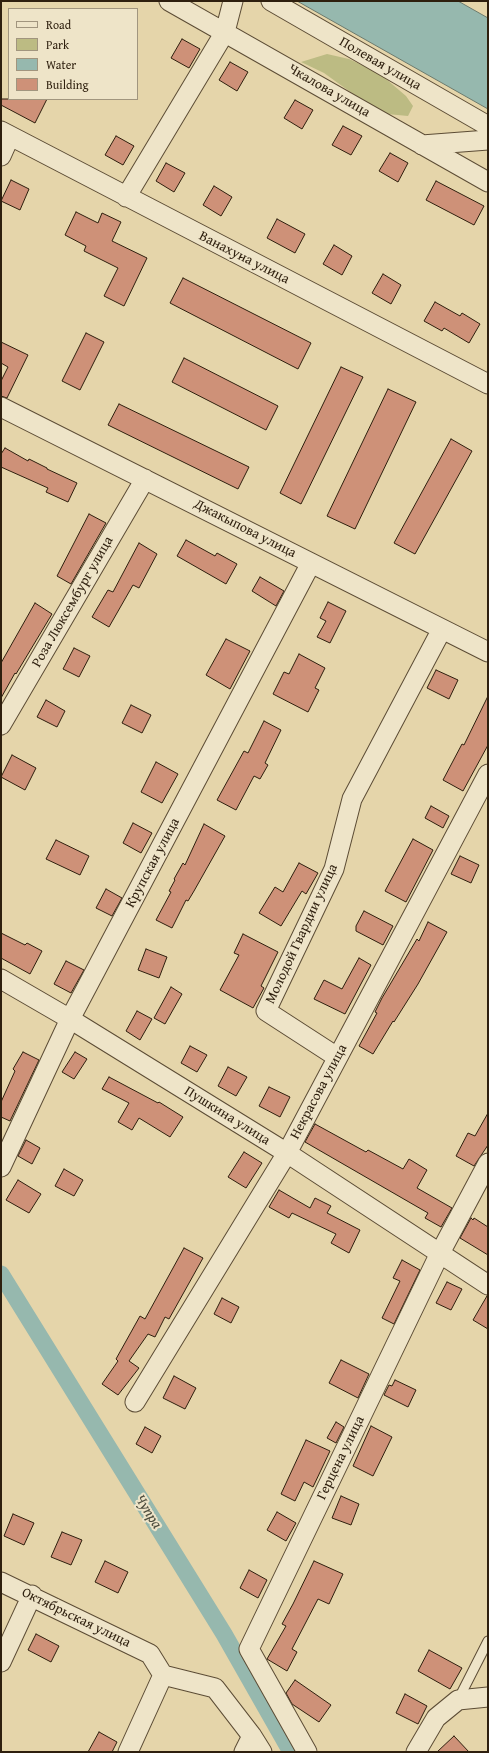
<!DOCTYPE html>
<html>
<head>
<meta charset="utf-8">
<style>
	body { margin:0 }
	#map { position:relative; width:489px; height:1753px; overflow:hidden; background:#e5d5aa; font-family:"Gentium Book Plus",serif }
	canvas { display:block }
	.frame { position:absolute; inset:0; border:2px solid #2e1f0e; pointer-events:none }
	.legend { position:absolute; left:8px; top:8px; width:130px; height:92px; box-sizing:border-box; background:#eee4c8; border:1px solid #a1957e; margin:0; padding:5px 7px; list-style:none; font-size:12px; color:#2e1f0e }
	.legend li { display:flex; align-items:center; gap:8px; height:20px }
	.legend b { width:20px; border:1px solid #a1957e }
</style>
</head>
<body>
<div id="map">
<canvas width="489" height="1753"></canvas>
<div class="frame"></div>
<ul class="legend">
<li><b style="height:5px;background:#eee4c8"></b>Road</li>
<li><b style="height:11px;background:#bcbb83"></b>Park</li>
<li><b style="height:11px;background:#96b8ae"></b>Water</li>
<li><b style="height:11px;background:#ce9178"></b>Building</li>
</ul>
</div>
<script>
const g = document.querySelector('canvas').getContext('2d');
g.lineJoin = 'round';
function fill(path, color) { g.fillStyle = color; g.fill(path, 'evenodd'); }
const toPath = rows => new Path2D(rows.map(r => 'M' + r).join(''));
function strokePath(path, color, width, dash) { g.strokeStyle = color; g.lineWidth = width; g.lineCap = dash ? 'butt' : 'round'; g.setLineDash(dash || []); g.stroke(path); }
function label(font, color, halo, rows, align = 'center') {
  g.font = font + ' "Gentium Book Plus",serif'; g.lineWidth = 4; g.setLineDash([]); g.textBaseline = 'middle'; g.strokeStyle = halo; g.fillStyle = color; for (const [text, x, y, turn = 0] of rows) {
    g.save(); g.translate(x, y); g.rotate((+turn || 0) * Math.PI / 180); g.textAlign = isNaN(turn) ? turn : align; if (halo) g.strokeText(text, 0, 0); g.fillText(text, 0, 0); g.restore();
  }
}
const green = toPath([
	[327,54,349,59,379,73,406,96,413,106,408,116,387,114,367,104,324,73,301,62]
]);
const water = toPath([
	[297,1,458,1,488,18,488,109,297,1]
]);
const canal = toPath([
	[1,1274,224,1634,291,1752]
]);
const building = toPath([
	[182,39,200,49,189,68,171,58,182,39],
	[230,62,248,72,237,91,219,80,230,62],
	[1,99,47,99,35,123,1,105,1,99],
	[295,100,313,110,302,129,284,118,295,100],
	[343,126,362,136,351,155,332,145,343,126],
	[116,136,134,146,123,165,105,155,116,136],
	[390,153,408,163,398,182,379,171,390,153],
	[166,163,185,173,174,192,156,181,166,163],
	[11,180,29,189,20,210,1,201,11,180],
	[436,181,484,206,474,225,426,200,436,181],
	[214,186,232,197,221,216,203,205,214,186],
	[76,212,98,223,102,213,121,222,112,241,147,258,124,306,104,296,118,268,84,251,86,246,65,235,76,212],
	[277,219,305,234,295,253,267,238,277,219],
	[334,245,352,256,342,275,323,264,334,245],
	[383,274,401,285,391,304,372,293,383,274],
	[183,278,311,343,298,369,170,303,183,278],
	[435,302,460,316,462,313,480,324,469,343,444,328,442,331,424,321,435,302],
	[86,333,104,342,80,390,62,381,86,333],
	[1,342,28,355,7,398,1,396,1,381,8,367,1,363,1,342],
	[184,358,278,406,266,430,172,382,184,358],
	[341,367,363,377,301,504,280,493,341,367],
	[388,389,416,402,355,529,327,516,388,389],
	[119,404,249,467,238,489,108,425,119,404],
	[451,439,472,451,415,554,394,543,451,439],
	[5,448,28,461,29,459,47,468,47,469,77,483,68,502,46,492,48,488,1,467,1,454,5,448],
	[89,514,106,523,71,584,57,576,89,514],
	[186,540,215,556,217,553,237,564,226,584,177,556,186,540],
	[139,543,157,554,139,588,133,585,109,627,92,617,108,590,113,592,139,543],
	[260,577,284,591,276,606,252,591,260,577],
	[328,602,346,611,330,643,317,637,326,621,320,618,328,602],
	[35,603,52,614,16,674,15,673,1,698,1,663,35,603],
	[226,639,250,651,230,689,206,675,226,639],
	[74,648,90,656,79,677,63,669,74,648],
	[299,654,325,668,315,688,319,690,308,712,273,694,284,672,289,674,299,654],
	[436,670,458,680,449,699,427,688,436,670],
	[488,696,488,745,463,791,443,780,462,744,464,745,488,696],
	[46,700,65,711,57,727,37,717,46,700],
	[131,705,151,715,142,733,122,723,131,705],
	[264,721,281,730,265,763,268,765,260,779,254,776,236,810,217,800,244,751,248,753,264,721],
	[12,755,36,768,25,790,1,777,12,755],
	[156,762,178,774,162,803,141,792,156,762],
	[431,806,449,816,443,828,425,818,431,806],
	[133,823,152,833,141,853,123,843,133,823],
	[204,824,225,836,194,891,188,901,186,900,172,928,156,920,171,892,169,891,175,880,174,879,183,863,185,865,204,824],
	[413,839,433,850,406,902,385,891,413,839],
	[56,840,89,856,80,875,46,859,56,840],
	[460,856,479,865,471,883,451,874,460,856],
	[299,863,318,873,306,894,302,891,281,926,259,913,275,887,283,892,299,863],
	[106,889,122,898,112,916,96,908,106,889],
	[364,911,393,926,383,945,356,931,356,926,364,911],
	[428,922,447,932,418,984,394,1022,393,1021,373,1054,359,1046,377,1013,375,1012,382,998,417,939,419,941,428,922],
	[1,933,25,945,27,943,42,951,30,974,1,958,1,933],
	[243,934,278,952,261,986,264,988,253,1008,220,990,239,955,234,953,243,934],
	[146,949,167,957,159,978,138,970,146,949],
	[359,958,371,965,345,1014,314,999,324,980,342,989,359,958],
	[66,961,84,970,71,993,54,984,66,961],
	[171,987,182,994,165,1024,154,1018,171,987],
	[137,1011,152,1019,140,1040,126,1031,137,1011],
	[190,1046,207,1055,197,1072,181,1063,190,1046],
	[23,1052,39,1060,10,1121,1,1117,1,1102,15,1071,13,1069,23,1052],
	[75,1052,87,1059,74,1079,62,1072,75,1052],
	[228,1067,247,1077,236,1096,218,1086,228,1067],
	[109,1077,158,1103,159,1102,183,1117,170,1137,139,1118,132,1130,118,1122,129,1103,102,1089,109,1077],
	[269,1087,290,1097,280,1117,259,1106,269,1087],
	[488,1113,488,1145,474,1166,456,1156,468,1133,475,1136,488,1113],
	[315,1124,366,1152,368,1150,403,1169,409,1159,427,1170,417,1188,452,1208,441,1227,425,1218,428,1213,305,1142,315,1124],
	[26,1140,40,1148,32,1164,18,1156,26,1140],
	[244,1152,262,1163,246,1188,228,1177,244,1152],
	[64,1169,83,1180,74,1196,55,1186,64,1169],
	[18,1180,41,1194,29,1213,6,1200,18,1180],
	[279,1190,310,1208,315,1198,331,1206,327,1213,360,1230,349,1253,331,1243,336,1234,292,1213,289,1218,269,1207,279,1190],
	[471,1218,473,1220,474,1218,488,1227,488,1255,460,1238,471,1218],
	[184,1248,203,1258,169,1319,165,1317,155,1337,148,1334,129,1361,139,1368,118,1395,102,1384,118,1361,116,1359,140,1316,145,1319,184,1248],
	[402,1260,420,1270,394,1324,382,1318,400,1281,393,1278,402,1260],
	[447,1282,462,1289,451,1310,436,1303,447,1282],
	[487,1296,488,1296,488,1329,473,1320,487,1296],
	[222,1298,239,1307,231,1323,214,1314,222,1298],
	[341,1360,369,1374,358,1398,329,1383,341,1360],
	[174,1376,196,1388,185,1409,163,1398,174,1376],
	[395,1380,416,1390,408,1407,384,1395,389,1385,392,1386,395,1380],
	[336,1422,344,1427,336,1443,327,1438,336,1422],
	[371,1426,392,1437,373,1476,353,1466,371,1426],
	[145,1427,161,1436,152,1453,136,1444,145,1427],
	[306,1440,330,1451,313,1487,304,1482,295,1501,281,1494,306,1440],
	[341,1496,359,1504,351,1525,332,1518,341,1496],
	[277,1512,296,1523,286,1541,267,1530,277,1512],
	[13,1514,34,1523,24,1545,4,1536,13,1514],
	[62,1532,82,1540,71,1565,51,1557,62,1532],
	[105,1561,128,1572,118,1593,95,1582,105,1561],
	[314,1561,343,1574,329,1604,318,1599,292,1649,297,1652,287,1671,267,1659,286,1626,282,1624,293,1604,314,1561],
	[249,1570,267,1580,258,1598,240,1588,249,1570],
	[36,1634,59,1646,51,1662,28,1650,36,1634],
	[429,1650,462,1668,450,1689,418,1671,429,1650],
	[295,1680,331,1705,319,1722,292,1704,286,1693,295,1680],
	[405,1694,427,1706,418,1724,396,1713,405,1694],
	[99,1732,117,1742,112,1752,88,1752,99,1732],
	[454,1736,469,1752,437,1752,454,1736]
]);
const lane = toPath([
	[458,1700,488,1641]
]);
const street = toPath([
	[169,1,488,182],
	[271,1,488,126],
	[1,131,488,384],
	[422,145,488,140],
	[1,156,10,136],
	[126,197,225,32,233,1],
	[1,407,488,652],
	[1,725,145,479],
	[1,979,70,1019,287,1153,488,1285],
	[337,1057,266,1011,334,869,352,799,442,629],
	[1,1167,70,1019,311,563],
	[135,1402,287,1153,488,774],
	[1,1582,150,1654,163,1675,128,1752],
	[1,1662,32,1595],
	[163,1675,215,1688,252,1736,262,1752],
	[244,1752,252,1736],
	[307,1752,249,1649,440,1253,488,1163],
	[416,1752,436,1718,458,1700,488,1697]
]);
const streetNames = [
	["Полевая улица",380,64,30],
	["Чкалова улица",329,91,30],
	["Ванахуна улица",244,258,27],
	["Джакыпова улица",245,529,27],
	["Роза Люксембург улица",73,602,-60],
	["Крупская улица",153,863,-62],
	["Молодой Гвардии улица",302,934,-65],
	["Некрасова улица",319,1092,-62],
	["Пушкина улица",227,1116,32],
	["Герцена улица",341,1458,-64],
	["Октябрьская улица",76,1618,26]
];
const waterNames = [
	["Чупра",148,1512,58]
];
fill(green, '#bcbb83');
fill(water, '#96b8ae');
strokePath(water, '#6c7b6e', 1);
strokePath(canal, '#96b8ae', 17);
fill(building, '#ce9178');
strokePath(building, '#2e1f0e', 1);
strokePath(lane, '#5c4c35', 11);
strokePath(street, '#5c4c35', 21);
strokePath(lane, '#eee4c8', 9);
strokePath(street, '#eee4c8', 19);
label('14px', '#2e1f0e', '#eee4c8', streetNames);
label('italic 15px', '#4d4d3e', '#eee4c8', waterNames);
</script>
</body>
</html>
